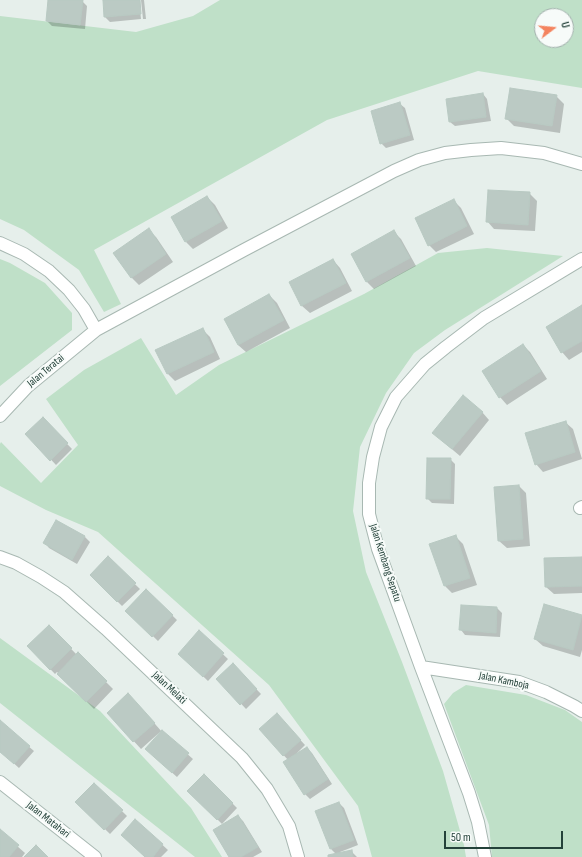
<!DOCTYPE html>
<html>
<head>
<meta charset="utf-8">
<style>
	body { margin:0 }
	#map { position:relative; width:582px; height:857px; overflow:hidden; background:#e6efeb; font-family:"Sofia Sans Condensed",sans-serif }
	canvas { display:block }
	.north { position:absolute; left:534px; top:8px; width:40px; height:40px; box-sizing:border-box; background:#f7fbf9; border:1px solid #a3b1ad; border-radius:50%; rotate:74deg; font-size:11px; font-weight:700; line-height:16px; text-align:center; color:#24423a }
	.north::after { content:''; display:block; margin:auto; width:14px; height:18px; background:#f4845f; clip-path:polygon(50% 0,100% 100%,50% 72%,0 100%) }
	.scale { position:absolute; left:444px; top:831px; width:119px; height:18px; box-sizing:border-box; border:2px solid #24423a; border-top:0; padding-left:5px; font-size:12px; line-height:14px; white-space:nowrap; color:#24423a; -webkit-text-stroke:3px #f7fbf9; paint-order:stroke }
</style>
</head>
<body>
<div id="map">
<canvas width="582" height="857"></canvas>
<div class="north">U</div>
<div class="scale">50 m</div>
</div>
<script>
const g = document.querySelector('canvas').getContext('2d');
g.lineJoin = 'round';
function fill(path, color) { g.fillStyle = color; g.fill(path, 'evenodd'); }
const toPath = rows => new Path2D(rows.map(r => 'M' + r).join(''));
function strokePath(path, color, width, dash) { g.strokeStyle = color; g.lineWidth = width; g.lineCap = dash ? 'butt' : 'round'; g.setLineDash(dash || []); g.stroke(path); }
function label(font, color, halo, rows, align = 'center') {
  g.font = font + ' "Sofia Sans Condensed",sans-serif'; g.lineWidth = 4; g.setLineDash([]); g.textBaseline = 'middle'; g.strokeStyle = halo; g.fillStyle = color; for (const [text, x, y, turn = 0] of rows) {
    g.save(); g.translate(x, y); g.rotate((+turn || 0) * Math.PI / 180); g.textAlign = isNaN(turn) ? turn : align; if (halo) g.strokeText(text, 0, 0); g.fillText(text, 0, 0); g.restore();
  }
}
const green = toPath([
	[220,0,582,0,582,88,478,71,327,120,94,250,121,304,104,312,79,270,24,230,0,219,0,16,136,32,193,16],
	[542,16,566,16,566,40,542,40],
	[487,248,563,256,445,330,414,353,386,393,360,447,353,511,366,572,402,662,443,771,464,845,466,857,372,857,358,806,269,685,98,532,46,510,0,486,0,444,1,442,41,483,78,445,46,399,84,370,141,338,176,395,219,365,364,294,438,253],
	[0,259,10,263,45,283,72,313,72,330,0,386],
	[0,638,100,711,191,808,222,857,195,857,0,703],
	[466,685,526,695,565,710,582,722,582,857,492,857,489,825,444,704,453,693]
]);
const shadow = toPath([
	[49,0,82,1,87,6,85,29,52,26,47,21],
	[104,0,139,0,141,19,110,22,105,17],
	[141,0,144,0,146,19,143,19],
	[483,94,487,99,491,121,455,126,450,122],
	[556,96,564,104,560,133,514,126,506,118],
	[400,104,405,108,414,140,386,148,381,143],
	[529,193,537,201,535,231,494,229,487,221],
	[207,197,215,205,228,228,193,249,186,242],
	[453,200,461,208,474,234,436,252,429,245],
	[148,230,156,237,173,262,139,285,132,278,115,253],
	[394,232,401,239,416,266,374,289,367,282,352,254],
	[333,260,340,268,352,291,310,313,302,306,290,283],
	[269,295,277,303,290,328,246,352,238,345],
	[582,306,582,352,569,360,562,352],
	[202,329,210,337,220,359,175,381,167,373],
	[523,345,530,352,547,379,507,405,500,397],
	[482,412,489,420,460,456,441,440],
	[43,419,72,449,56,465,27,434],
	[565,422,573,429,582,459,543,472,536,464],
	[450,459,455,464,454,504,432,503,427,498],
	[519,486,526,493,530,546,507,548,499,541],
	[57,521,85,537,90,542,77,564,49,548,45,543],
	[455,536,463,544,477,585,452,593,445,586,431,545],
	[108,558,140,589,122,606,91,575],
	[582,558,582,593,554,594,546,587],
	[146,590,177,620,158,641,127,611],
	[544,606,582,616,582,650,580,657,543,646,535,639],
	[497,608,502,613,500,637,465,635,461,630],
	[49,626,77,655,78,654,113,689,94,709,57,672,55,674,28,646],
	[199,632,228,659,208,681,184,658],
	[238,670,261,694,246,709,218,679],
	[136,702,162,732,193,759,177,777,151,754,161,733,160,732,141,749,108,713],
	[281,719,305,745,296,754,307,748,312,753,332,784,310,799,305,794,288,760,260,729],
	[0,722,34,751,19,768,0,751],
	[204,775,237,808,222,824,189,791],
	[94,784,127,816,110,834,77,802],
	[339,803,344,808,358,845,340,852,341,853,351,851,357,857,329,857,336,854,331,849,316,812],
	[238,816,243,821,262,852,253,857,230,857],
	[135,820,168,850,161,857,146,857],
	[0,831,25,853,22,857,0,857]
]);
const building = toPath([
	[48,0,83,0,80,25,46,21,48,0],
	[103,0,140,0,141,14,104,17,103,0],
	[510,88,557,95,552,126,505,119,510,88],
	[483,93,486,117,449,122,446,99,483,93],
	[400,102,410,135,380,144,371,111,400,102],
	[488,190,530,192,528,225,486,222,488,190],
	[207,196,222,221,185,242,171,217,207,196],
	[454,199,467,226,428,246,415,218,454,199],
	[149,228,166,254,131,278,113,253,149,228],
	[394,230,410,258,366,282,351,254,394,230],
	[333,259,346,283,301,306,289,282,333,259],
	[269,294,284,320,238,345,224,319,269,294],
	[582,305,582,341,561,353,546,327,582,305],
	[203,328,214,352,167,374,155,350,203,328],
	[523,344,541,371,499,398,482,371,523,344],
	[463,395,483,412,452,449,432,433,463,395],
	[43,417,68,443,50,461,25,434,43,417],
	[566,421,575,452,535,465,525,433,566,421],
	[427,458,451,458,450,499,426,499,427,458],
	[519,485,523,539,498,541,494,487,519,485],
	[56,520,85,536,72,560,43,543,56,520],
	[456,535,470,578,444,586,429,544,456,535],
	[108,556,136,583,117,602,90,575,108,556],
	[582,557,582,586,545,587,544,558,582,557],
	[146,589,173,615,152,637,125,611,146,589],
	[544,604,582,615,573,650,534,639,544,604],
	[461,605,497,607,496,633,459,630,461,605],
	[49,625,72,648,50,670,27,646,49,625],
	[199,630,224,653,203,677,178,654,199,630],
	[78,652,107,681,86,702,57,674,78,652],
	[233,663,257,689,240,705,216,679,233,663],
	[128,693,155,723,133,742,107,713,128,693],
	[277,713,301,740,283,756,259,729,277,713],
	[0,720,30,746,14,764,0,752,0,720],
	[162,730,189,753,172,773,145,749,162,730],
	[307,747,328,779,304,795,283,762,307,747],
	[204,774,233,803,217,820,187,791,204,774],
	[94,783,123,810,104,830,75,802,94,783],
	[339,802,354,840,330,849,315,811,339,802],
	[238,815,258,847,241,857,229,857,213,830,238,815],
	[135,819,163,844,153,857,145,857,121,835,135,819],
	[0,829,19,845,9,857,0,857,0,829],
	[36,845,48,857,24,857,36,845],
	[352,850,353,857,328,857,328,855,352,850]
]);
const street = toPath([
	[0,243,24,254,49,271,69,290,84,309,96,330],
	[0,416,28,386,96,330,244,250,394,171,419,160,445,153,471,150,501,148,544,153,582,164],
	[580,508,582,507],
	[0,557,16,563,41,577,64,592,106,629,242,758,267,789,289,826,298,857],
	[421,667,519,682,546,692,574,706,582,711],
	[0,782,95,857],
	[485,857,478,822,469,793,421,667,378,549,369,514,369,483,373,457,381,427,396,397,425,364,446,347,484,318,582,259]
]);
const streetNames = [
	["Jalan Teratai",46,371,-40],
	["Jalan Kembang Sepatu",385,563,72],
	["Jalan Kamboja",504,681,12],
	["Jalan Melati",169,688,43],
	["Jalan Matahari",48,820,38]
];
fill(green, '#bfe0c8');
fill(shadow, '#0003');
fill(building, '#bbcac4');
strokePath(building, '#b8c9c2', 1);
strokePath(street, '#a8b8b2', 14);
strokePath(street, '#fff', 12);
label('11px', '#24423a', '#f7fbf9', streetNames);
</script>
</body>
</html>
